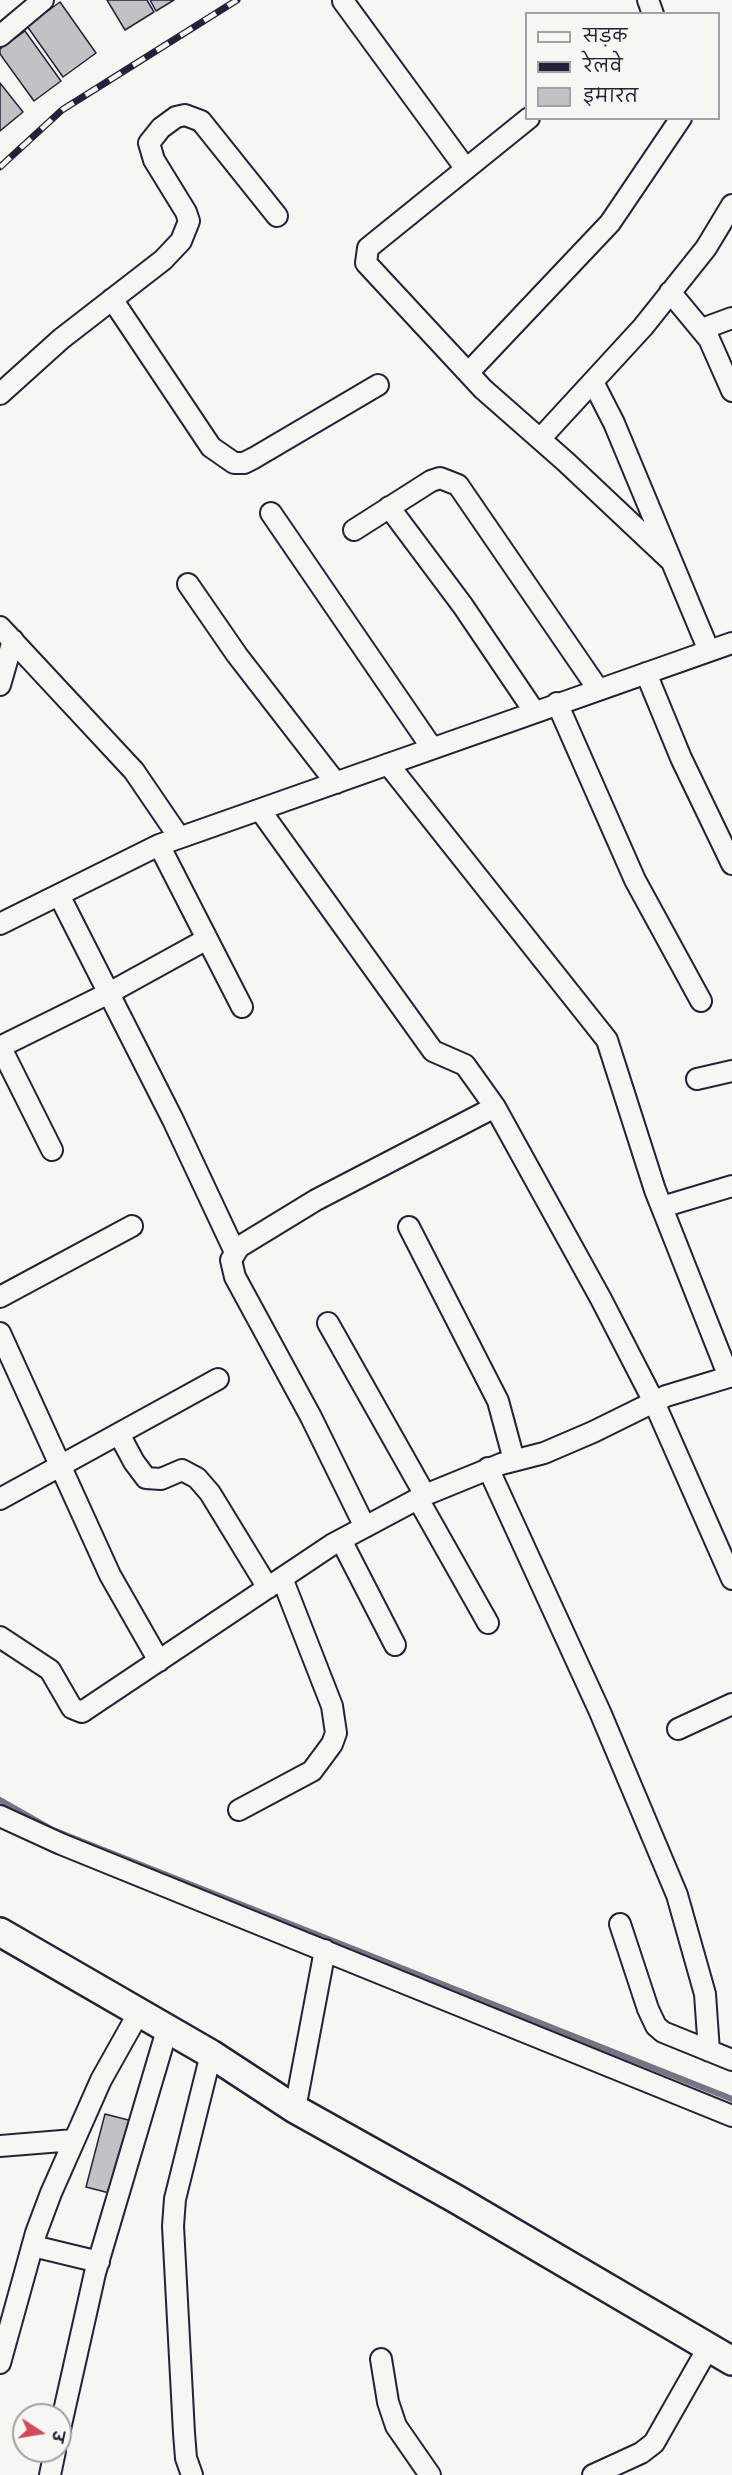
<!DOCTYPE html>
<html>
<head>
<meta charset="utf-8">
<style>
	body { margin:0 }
	#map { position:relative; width:732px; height:2475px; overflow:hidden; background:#f6f6f2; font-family:"Architects Daughter","Playpen Sans Deva",sans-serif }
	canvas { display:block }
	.legend { position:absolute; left:525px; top:12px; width:195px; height:108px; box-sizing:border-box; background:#f6f6f2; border:2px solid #a1a1a9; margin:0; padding:8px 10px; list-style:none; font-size:18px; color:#22223b }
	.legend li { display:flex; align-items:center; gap:12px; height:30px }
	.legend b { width:30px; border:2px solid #a1a1a9 }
	.north { position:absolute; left:12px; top:2403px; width:60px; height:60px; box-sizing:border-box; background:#f6f6f2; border:2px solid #a1a1a9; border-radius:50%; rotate:102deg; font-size:16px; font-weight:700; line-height:24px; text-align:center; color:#22223b }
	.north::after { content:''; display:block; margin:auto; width:21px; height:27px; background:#d1495b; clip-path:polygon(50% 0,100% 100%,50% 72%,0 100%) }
</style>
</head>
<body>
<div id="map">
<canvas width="732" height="2475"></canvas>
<ul class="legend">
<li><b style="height:8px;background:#f6f6f2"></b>सड़क</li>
<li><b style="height:8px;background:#22223b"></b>रेलवे</li>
<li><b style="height:16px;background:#c2c2c4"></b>इमारत</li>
</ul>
<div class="north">उ</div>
</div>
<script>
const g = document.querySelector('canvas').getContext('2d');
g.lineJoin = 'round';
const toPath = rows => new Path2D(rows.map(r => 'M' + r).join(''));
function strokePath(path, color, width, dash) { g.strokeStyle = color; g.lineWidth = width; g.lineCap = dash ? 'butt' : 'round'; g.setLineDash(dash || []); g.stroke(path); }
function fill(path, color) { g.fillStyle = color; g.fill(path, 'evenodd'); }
const stream = toPath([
	[0,1800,53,1830,732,2099]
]);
const building = toPath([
	[107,0,147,0,154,12,125,30,107,0],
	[150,0,174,0,156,11,150,0],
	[60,2,96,53,63,77,27,26,60,2],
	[25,31,61,81,34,101,0,54,0,49,25,31],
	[0,83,23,112,0,131,0,83],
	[105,2114,136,2122,117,2195,86,2187,105,2114]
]);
const street = toPath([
	[648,0,653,14],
	[343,1,466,169],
	[0,36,43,0],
	[529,118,368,248,366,263,483,389,566,462,669,559],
	[670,292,709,339,732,391],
	[112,299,211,447,234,463,244,463,254,458,378,385],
	[702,329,732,318],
	[468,373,610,223,681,118],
	[593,382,614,423,709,651],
	[0,394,61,339,163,260,181,241,189,221,186,212,154,160,149,143,161,128,176,117,185,115,201,121,277,216],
	[540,439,643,327,706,248,732,205],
	[389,507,463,606,534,711],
	[271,513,432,748],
	[354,530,431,481,440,478,458,485,598,689],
	[188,584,237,655,336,783],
	[0,627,134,771,179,837],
	[646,673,681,758,732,864],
	[0,685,13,640],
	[557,703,635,880,701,1001],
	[388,764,607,1040,655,1190,729,1377],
	[260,810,433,1051,465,1065,495,1107,601,1299,654,1402,732,1579],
	[159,845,242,1007],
	[59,895,173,1120,235,1252],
	[0,924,159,845,732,643],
	[0,1046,52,1150],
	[0,1047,109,993,207,939],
	[697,1079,732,1071],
	[662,1207,732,1186],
	[409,1227,498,1401,514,1460],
	[0,1297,132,1226],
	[328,1323,425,1495],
	[0,1333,110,1575,159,1661],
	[119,1434,134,1462,146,1478,161,1479,182,1470,197,1478,210,1493,268,1588],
	[488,1468,600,1712,677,1895,705,1994,709,2051],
	[0,1499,218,1379],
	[418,1499,488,1623],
	[365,1527,311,1417,235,1277,231,1260,239,1247,316,1200,495,1107],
	[341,1540,395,1645],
	[0,1637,50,1670,72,1708,82,1712,333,1544,425,1495,501,1464,544,1453,593,1432,666,1396,732,1376],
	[678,1729,732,1704],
	[239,1810,312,1771,332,1744,336,1733,332,1706,282,1578],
	[0,1816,61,1844,732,2116],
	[620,1924,648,2009,656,2026,663,2032,732,2060],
	[295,2109,325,1950],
	[0,2146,74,2140],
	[33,2246,99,2262],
	[381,2359,388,2402,396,2426,430,2475],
	[0,2363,36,2233,51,2193,101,2080,138,2014],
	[60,2429,95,2273,167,2030],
	[50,2475,55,2451],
	[192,2475,186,2458,184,2433,173,2226,175,2199,211,2054],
	[593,2475,641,2453,654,2443,708,2348]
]);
const secondary = toPath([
	[0,1932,211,2054,295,2109,456,2199,732,2361]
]);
const rail = toPath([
	[0,167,62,110,237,0]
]);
strokePath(stream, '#757583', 6);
fill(building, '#c2c2c4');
strokePath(building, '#22223b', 1.5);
strokePath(street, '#22223b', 24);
strokePath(secondary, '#22223b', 32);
strokePath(street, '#f6f6f2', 20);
strokePath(secondary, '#f6f6f2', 27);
strokePath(rail, '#22223b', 7);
strokePath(rail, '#f6f6f2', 4.5, [14]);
</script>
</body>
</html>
